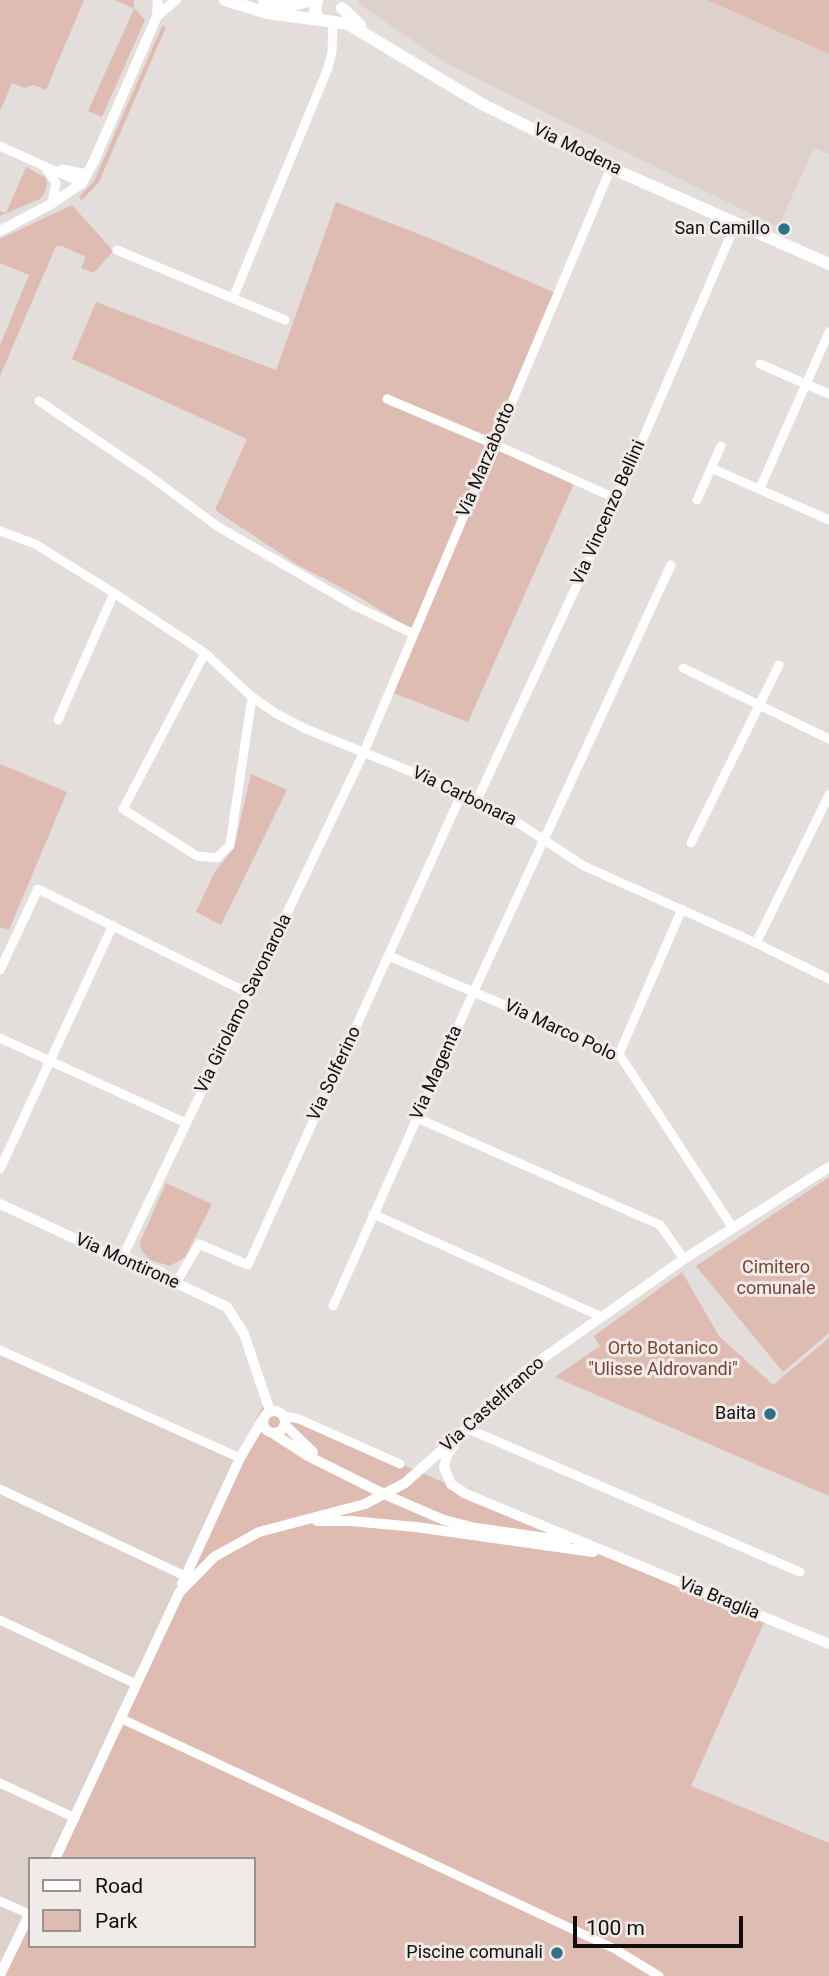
<!DOCTYPE html>
<html>
<head>
<meta charset="utf-8">
<style>
	body { margin:0 }
	#map { position:relative; width:829px; height:1976px; overflow:hidden; background:#e3dddc; font-family:Roboto,sans-serif }
	canvas { display:block }
	.legend { position:absolute; left:28px; top:1857px; width:228px; height:91px; box-sizing:border-box; background:#f0ebe9; border:2px solid #979392; margin:0; padding:9px 12px; list-style:none; font-size:21px; color:#110f0f }
	.legend li { display:flex; align-items:center; gap:14px; height:35px }
	.legend b { width:35px; border:2px solid #979392 }
	.scale { position:absolute; left:573px; top:1916px; width:170px; height:32px; box-sizing:border-box; border:4px solid #110f0f; border-top:0; padding-left:9px; font-size:21px; line-height:24px; white-space:nowrap; color:#110f0f; -webkit-text-stroke:5px #f0ebe9; paint-order:stroke }
</style>
</head>
<body>
<div id="map">
<canvas width="829" height="1976"></canvas>
<ul class="legend">
<li><b style="height:9px;background:#fff"></b>Road</li>
<li><b style="height:19px;background:#debcb1"></b>Park</li>
</ul>
<div class="scale">100 m</div>
</div>
<script>
const g = document.querySelector('canvas').getContext('2d');
g.lineJoin = 'round';
function fill(path, color) { g.fillStyle = color; g.fill(path, 'evenodd'); }
const toPath = rows => new Path2D(rows.map(r => 'M' + r).join(''));
function strokePath(path, color, width, dash) { g.strokeStyle = color; g.lineWidth = width; g.lineCap = dash ? 'butt' : 'round'; g.setLineDash(dash || []); g.stroke(path); }
function label(font, color, halo, rows, align = 'center') {
  g.font = font + ' Roboto,sans-serif'; g.lineWidth = 6; g.setLineDash([]); g.textBaseline = 'middle'; g.strokeStyle = halo; g.fillStyle = color; for (const [text, x, y, turn = 0] of rows) {
    g.save(); g.translate(x, y); g.rotate((+turn || 0) * Math.PI / 180); g.textAlign = isNaN(turn) ? turn : align; if (halo) g.strokeText(text, 0, 0); g.fillText(text, 0, 0); g.restore();
  }
}
const built = toPath([
	[358,0,707,0,829,54,829,154,814,148,778,227,449,65,360,5],
	[0,1347,239,1456,54,1859,30,1859,30,1911,0,1974]
]);
const green = toPath([
	[0,0,84,0,46,90,34,85,24,88,12,83,0,111],
	[115,0,134,0,134,8,145,20,102,117,88,111,134,9],
	[707,0,829,0,829,54],
	[162,26,166,27,99,182,82,200,79,197,94,181],
	[26,167,46,178,47,184,44,194,40,199,0,216,0,211,6,213],
	[336,202,434,240,560,295,495,448,575,481,468,722,388,691,414,631,359,597,298,565,215,510,247,439,72,359,96,302,276,370],
	[72,205,113,251,94,273,81,268,86,257,62,246,56,246,0,376,0,345,29,275,0,263,0,239],
	[0,764,67,792,9,930,0,927],
	[251,774,287,790,221,925,196,912,214,873,234,848],
	[829,1177,829,1333,783,1372,696,1266],
	[166,1183,212,1204,185,1257,170,1266,150,1260,141,1250,140,1242],
	[682,1272,719,1336,773,1385,829,1338,829,1496,555,1377,600,1346,594,1336],
	[263,1405,457,1488,767,1616,691,1786,829,1843,829,1976,0,1976,30,1911,30,1946,254,1946,254,1859,54,1859]
]);
const minor = toPath([
	[0,146,82,183],
	[46,169,56,183,52,203],
	[62,169,87,174],
	[117,250,285,320],
	[233,298,328,68,332,52,333,22],
	[760,364,829,394],
	[387,399,494,444,617,499],
	[39,401,147,474,217,526,357,607,414,634],
	[711,468,829,520],
	[760,488,829,332],
	[697,500,721,446],
	[0,531,35,544,114,593,205,653,252,697,277,714,306,729,427,778,477,800,512,819,584,866,756,943,829,979],
	[205,653,123,809,197,856,217,858,230,845,252,697],
	[683,668,829,739],
	[58,720,114,593],
	[477,800,617,499,736,223],
	[691,843,779,665],
	[756,943,829,795],
	[389,956,619,1054,733,1228],
	[0,970,38,889,250,994],
	[0,1038,186,1123],
	[619,1054,682,909],
	[417,1118,660,1225,684,1259],
	[0,1169,113,925],
	[373,1214,602,1317],
	[123,1256,364,752,611,168],
	[176,1283,199,1244,248,1265,462,793],
	[333,1306,474,991,671,565],
	[0,1350,240,1458],
	[284,1416,299,1419,400,1464],
	[466,1428,800,1572],
	[0,1489,185,1576],
	[0,1620,136,1684],
	[120,1718,615,1949,659,1976],
	[0,1783,75,1818],
	[0,1901,29,1914]
]);
const tertiary = toPath([
	[157,16,176,0],
	[0,231,51,204,82,183,94,161,157,16,158,0],
	[0,1204,104,1252,123,1256,160,1272,176,1283,227,1307,244,1334,270,1411],
	'263 1422a11 11 0 1 1 22 0a11 11 0 1 1-22 0Z',
	[285,1425,313,1452],
	[274,1434,308,1456,386,1495,444,1520,476,1528,567,1541],
	[454,1445,447,1455,444,1467,451,1484,466,1494,829,1644],
	[317,1521,351,1521,416,1527,593,1552],
	[182,1584,240,1458,264,1417],
	[55,1859,179,1593,214,1557,259,1532,365,1504,405,1483,461,1433,501,1392,529,1368,684,1259,829,1167],
	[0,1975,30,1913]
]);
const secondary = toPath([
	[225,0,267,13,320,20],
	[264,0,292,5,314,0],
	[317,0,315,12,320,20,348,24,480,103,611,168,829,264],
	[342,8,360,25]
]);
const markers = [
	[784,229,7,"#317185"],
	[770,1414,7,"#317185"],
	[557,1953,7,"#317185"]
];
const streetNames = [
	["Via Modena",577,150,26],
	["Via Marzabotto",487,460,-67],
	["Via Vincenzo Bellini",609,513,-66],
	["Via Carbonara",464,797,26],
	["Via Girolamo Savonarola",244,1004,-64],
	["Via Marco Polo",560,1031,25],
	["Via Magenta",437,1073,-66],
	["Via Solferino",335,1074,-65],
	["Via Montirone",127,1262,24],
	["Via Castelfranco",493,1405,-42],
	["Via Braglia",719,1599,22]
];
const poiNames = [
	["San Camillo",770,229],
	["Baita",756,1414],
	["Piscine comunali",543,1953]
];
const parkNames = [
	["Cimitero",776,1268],
	["comunale",776,1289],
	["Orto Botanico",663,1349],
	["\"Ulisse Aldrovandi\"",663,1370]
];
fill(built, '#ded1cc');
fill(green, '#debcb1');
strokePath(minor, '#fff', 9);
strokePath(tertiary, '#fff', 10);
strokePath(secondary, '#fff', 12);
for (const [x, y, r, color] of markers) { const dot = new Path2D(); dot.arc(x, y, r, 0, 2 * Math.PI); g.fillStyle = color; g.fill(dot); strokePath(dot, '#f0ebe9', 2.5); }
label('18px', '#110f0f', '#f0ebe9', streetNames);
label('18px', '#110f0f', '#f0ebe9', poiNames, 'right');
label('18px', '#784636', '#f0ebe9', parkNames);
</script>
</body>
</html>
